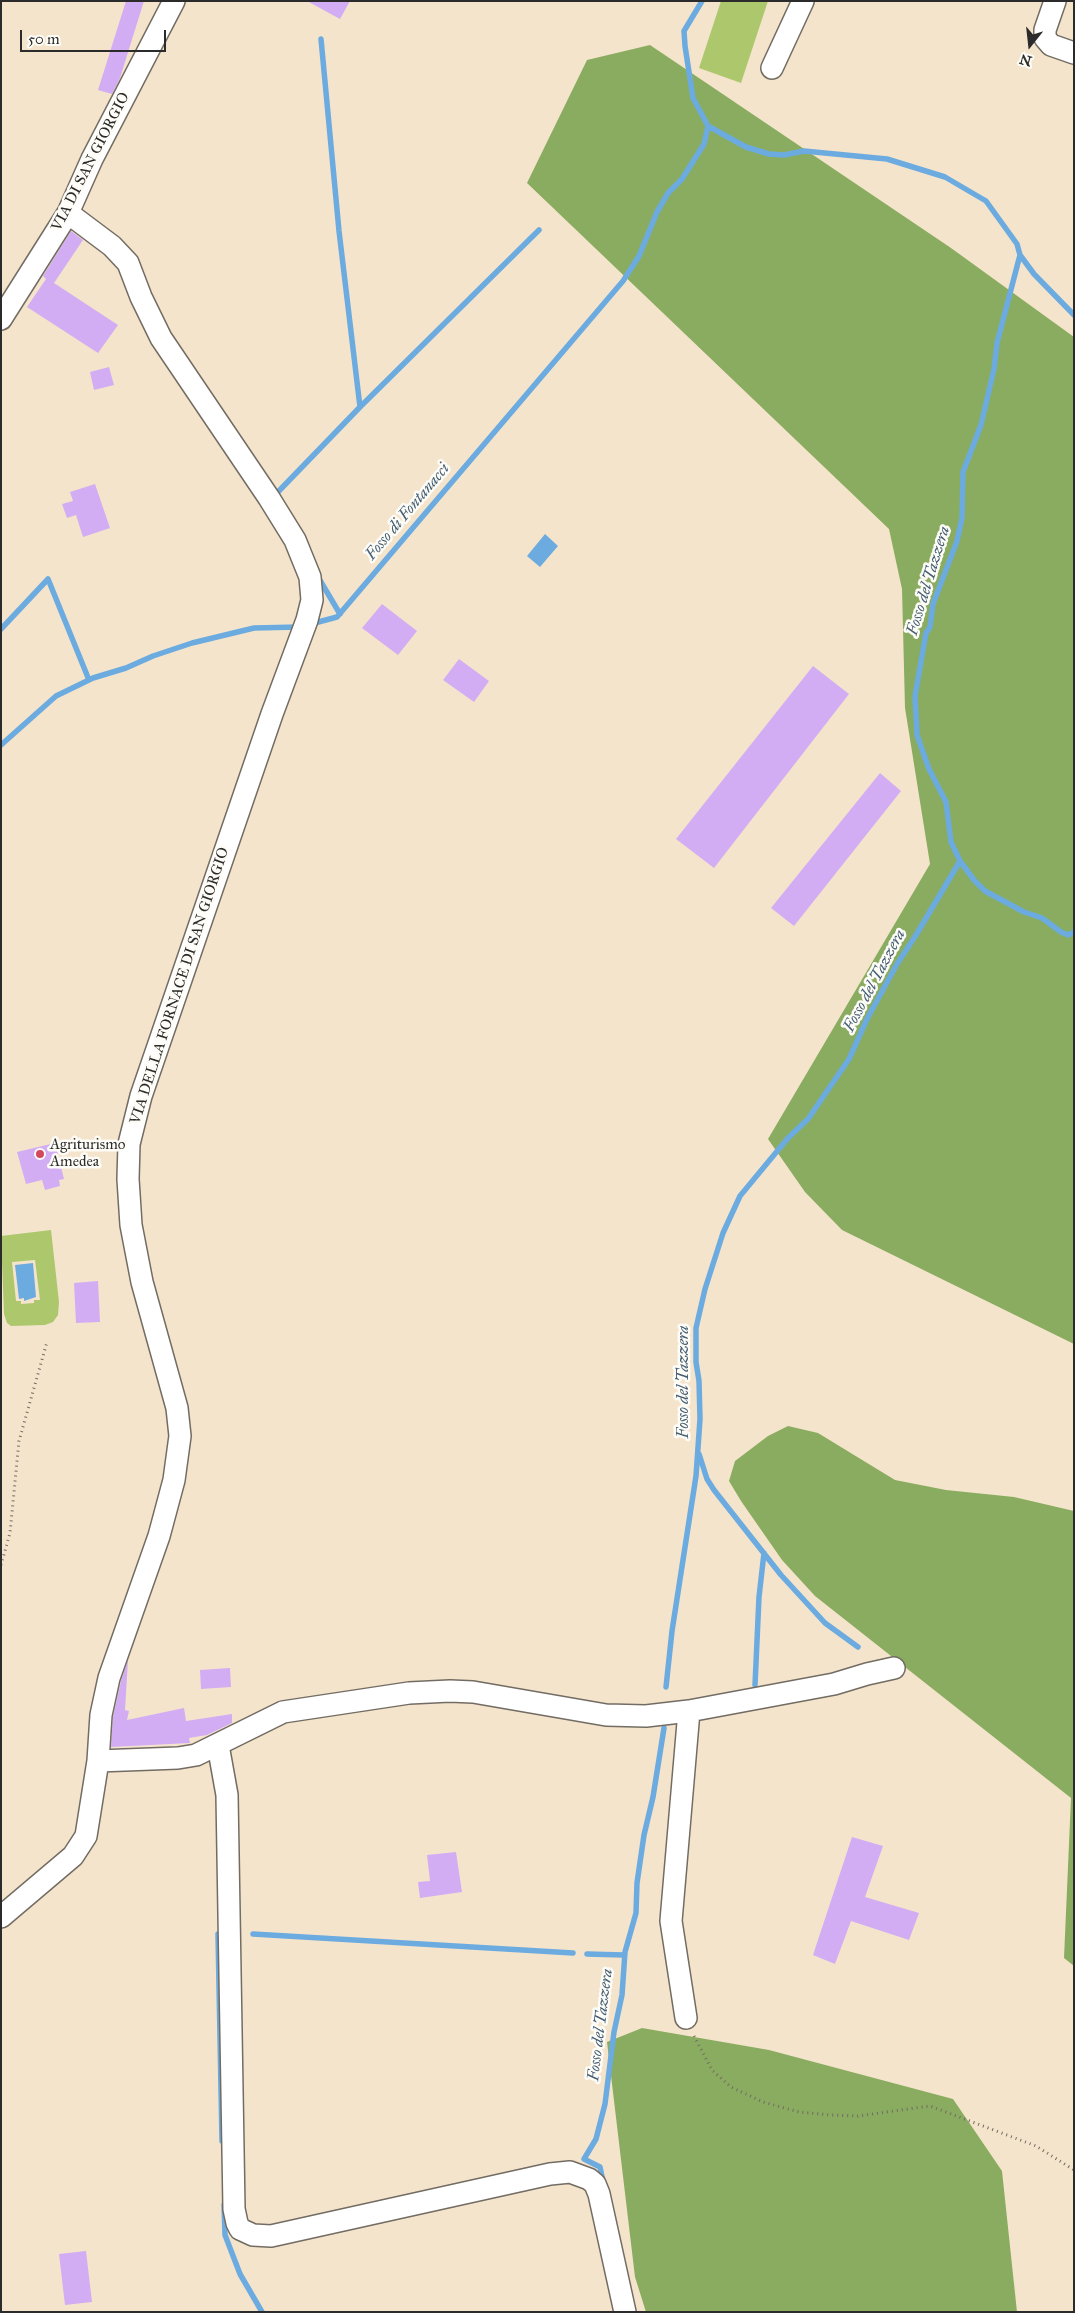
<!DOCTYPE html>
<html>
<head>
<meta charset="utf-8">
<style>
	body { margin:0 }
	#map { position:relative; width:1075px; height:2313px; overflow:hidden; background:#f5e4cc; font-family:"IM FELL Great Primer",serif }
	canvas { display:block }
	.frame { position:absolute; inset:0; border:2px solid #2b2b2b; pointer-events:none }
	.north { position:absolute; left:1005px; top:20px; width:50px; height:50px; -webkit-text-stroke:4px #fdfcf7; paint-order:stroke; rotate:196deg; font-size:14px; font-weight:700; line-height:20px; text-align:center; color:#2b2b2b }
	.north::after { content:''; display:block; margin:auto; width:18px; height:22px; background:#2b2b2b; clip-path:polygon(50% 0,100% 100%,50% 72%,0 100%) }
	.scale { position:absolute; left:20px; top:30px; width:146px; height:22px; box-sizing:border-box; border:2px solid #2b2b2b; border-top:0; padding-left:6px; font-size:15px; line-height:18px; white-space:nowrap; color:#2b2b2b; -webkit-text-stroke:4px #fdfcf7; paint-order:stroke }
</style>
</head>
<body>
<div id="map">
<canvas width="1075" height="2313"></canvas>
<div class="frame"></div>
<div class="north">N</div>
<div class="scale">50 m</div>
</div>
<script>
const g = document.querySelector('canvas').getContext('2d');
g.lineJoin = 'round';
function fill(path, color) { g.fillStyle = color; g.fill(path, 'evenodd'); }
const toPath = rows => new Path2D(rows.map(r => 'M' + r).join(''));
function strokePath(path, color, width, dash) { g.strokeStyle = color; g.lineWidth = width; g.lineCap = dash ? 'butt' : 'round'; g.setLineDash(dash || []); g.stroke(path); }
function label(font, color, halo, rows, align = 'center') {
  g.font = font + ' "IM FELL Great Primer",serif'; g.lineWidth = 5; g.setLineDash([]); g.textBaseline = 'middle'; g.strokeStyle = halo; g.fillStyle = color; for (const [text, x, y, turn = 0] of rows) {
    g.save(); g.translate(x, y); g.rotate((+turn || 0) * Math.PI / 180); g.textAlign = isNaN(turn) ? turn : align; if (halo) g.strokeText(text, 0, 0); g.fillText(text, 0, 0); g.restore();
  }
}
const green = toPath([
	[721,1,768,1,741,83,699,68],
	[51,1230,59,1302,58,1315,53,1322,45,1325,11,1326,7,1323,4,1314,1,1236],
	[35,1260,40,1300,34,1300,34,1303,21,1304,21,1301,16,1301,12,1262]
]);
const forest = toPath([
	[650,45,951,248,1074,337,1074,1344,842,1230,805,1192,768,1139,930,864,905,708,902,589,889,529,527,183,587,60],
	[788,1426,818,1433,895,1480,946,1490,1014,1497,1074,1511,1074,1966,1064,1958,1071,1798,815,1596,782,1560,741,1501,729,1481,735,1461,768,1436],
	[642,2028,769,2050,953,2099,1002,2171,1017,2312,646,2312,635,2277,607,2042]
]);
const water = toPath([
	[545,534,558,546,540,567,527,556],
	[33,1263,36,1297,24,1301,24,1298,19,1299,15,1265]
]);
const stream = toPath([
	[702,1,684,31,685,46,693,98,708,126,746,147,769,154,784,155,804,151,887,159,945,177,986,201,1017,244,1020,255,997,343,994,369,981,425,963,472,962,518,957,541,933,604,930,627,926,633,915,696,917,735,929,769,946,802,951,842,960,861,974,880,985,891,1024,912,1042,918,1061,932,1068,935,1074,932],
	[321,39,339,231,360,407],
	[1020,255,1034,274,1074,315],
	[276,498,275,495,360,407,539,230],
	[318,577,340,614],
	[311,624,337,617,623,281,639,256,657,212,668,193,682,179,704,144,708,126],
	[1,629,48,579,89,680],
	[1,745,56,696,93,678,126,668,153,656,192,643,254,628,299,627],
	[699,1454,707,1479,714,1490,781,1575,825,1623,858,1647],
	[755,1685,759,1597,764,1553],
	[666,1687,672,1631,696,1476,700,1419,699,1381,696,1362,696,1328,705,1289,723,1233,740,1196,788,1138,808,1119,849,1059,867,1019,897,964,916,935,960,861],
	[218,1934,222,2141],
	[253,1934,573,1953],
	[587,1954,624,1955],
	[603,2181,600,2167,584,2159,596,2139,605,2104,614,2032,622,1995,625,1952,636,1913,637,1883,644,1835,653,1797,664,1728],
	[224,2205,225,2235,240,2274,262,2312]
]);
const building = toPath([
	[126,1,144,1,120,78,112,94,98,90],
	[307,1,350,1,340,19],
	[71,231,83,240,54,283,118,325,98,353,27,307,46,279,43,276],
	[109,367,114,385,94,390,90,372],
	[95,484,110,528,83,537,76,515,67,518,62,504,73,501,70,492],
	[382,604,417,631,398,655,362,628],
	[459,659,489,681,474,702,443,680],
	[813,666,849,694,714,868,676,839],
	[880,773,901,791,794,926,771,908],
	[55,1143,64,1179,59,1180,60,1186,45,1190,42,1180,26,1184,17,1152],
	[98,1281,100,1322,76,1323,74,1283],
	[128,1660,125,1710,129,1711,127,1720,184,1708,186,1721,232,1714,232,1723,207,1735,189,1738,190,1743,111,1747,113,1717,121,1681],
	[230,1668,231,1687,201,1689,200,1670],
	[852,1837,883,1846,865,1897,919,1913,909,1940,851,1921,835,1964,813,1955],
	[456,1852,462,1892,420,1898,418,1882,430,1881,427,1855],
	[86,2251,92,2302,65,2305,59,2254]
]);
const path = toPath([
	[1,1565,10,1533,19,1441,47,1342],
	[694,2036,712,2070,731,2087,763,2102,799,2112,830,2115,858,2116,930,2106,1036,2146,1074,2170]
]);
const minor = toPath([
	[1055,1,1045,30,1045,38,1051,45,1074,53],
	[772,68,803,1],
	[1,319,68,213,92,159,174,1],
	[218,1745,227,1795,234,2209,237,2223,240,2229,253,2235,271,2236,550,2174,570,2172,589,2179,595,2184,599,2194,625,2312],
	[98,1761,178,1758,196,1755,283,1712,409,1693,450,1691,473,1692,606,1715,646,1716,689,1711,834,1684,867,1674,894,1668],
	[1,1917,73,1856,86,1836,98,1761,101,1715,109,1678,159,1536,174,1480,180,1436,177,1408,142,1282,131,1225,128,1179,129,1144,141,1096,272,714,307,620,312,600,310,577,295,540,269,498,161,338,141,297,128,263,112,246,68,213],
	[686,2018,671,1921,689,1711]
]);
const markers = [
	[40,1154,5,"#d1495b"]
];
const streetNames = [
	["VIA DI SAN GIORGIO",91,162,-63],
	["VIA DELLA FORNACE DI SAN GIORGIO",180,986,-72]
];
const poiNames = [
	["Agriturismo",50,1145],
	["Amedea",50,1162]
];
const waterNames = [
	["Fosso di Fontanacci",408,512,-50],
	["Fosso del Tazzera",929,581,-73],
	["Fosso del Tazzera",875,981,-62],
	["Fosso del Tazzera",684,1382,-90],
	["Fosso del Tazzera",601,2025,-83]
];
fill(green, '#adc76c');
fill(forest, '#8aac60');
fill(water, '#6cabdf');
strokePath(stream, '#6cabdf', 5.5);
fill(building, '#d2adf4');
strokePath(minor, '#726c63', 24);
strokePath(path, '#726c63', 3, [1, 4]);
strokePath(minor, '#fff', 21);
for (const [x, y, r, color] of markers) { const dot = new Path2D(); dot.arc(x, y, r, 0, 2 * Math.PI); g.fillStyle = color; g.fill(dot); strokePath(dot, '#fdfcf7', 2); }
label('15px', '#2b2b2b', '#fdfcf7', streetNames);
label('15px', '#2b2b2b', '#fdfcf7', poiNames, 'left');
label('italic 16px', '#455e73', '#fdfcf7', waterNames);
</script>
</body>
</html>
